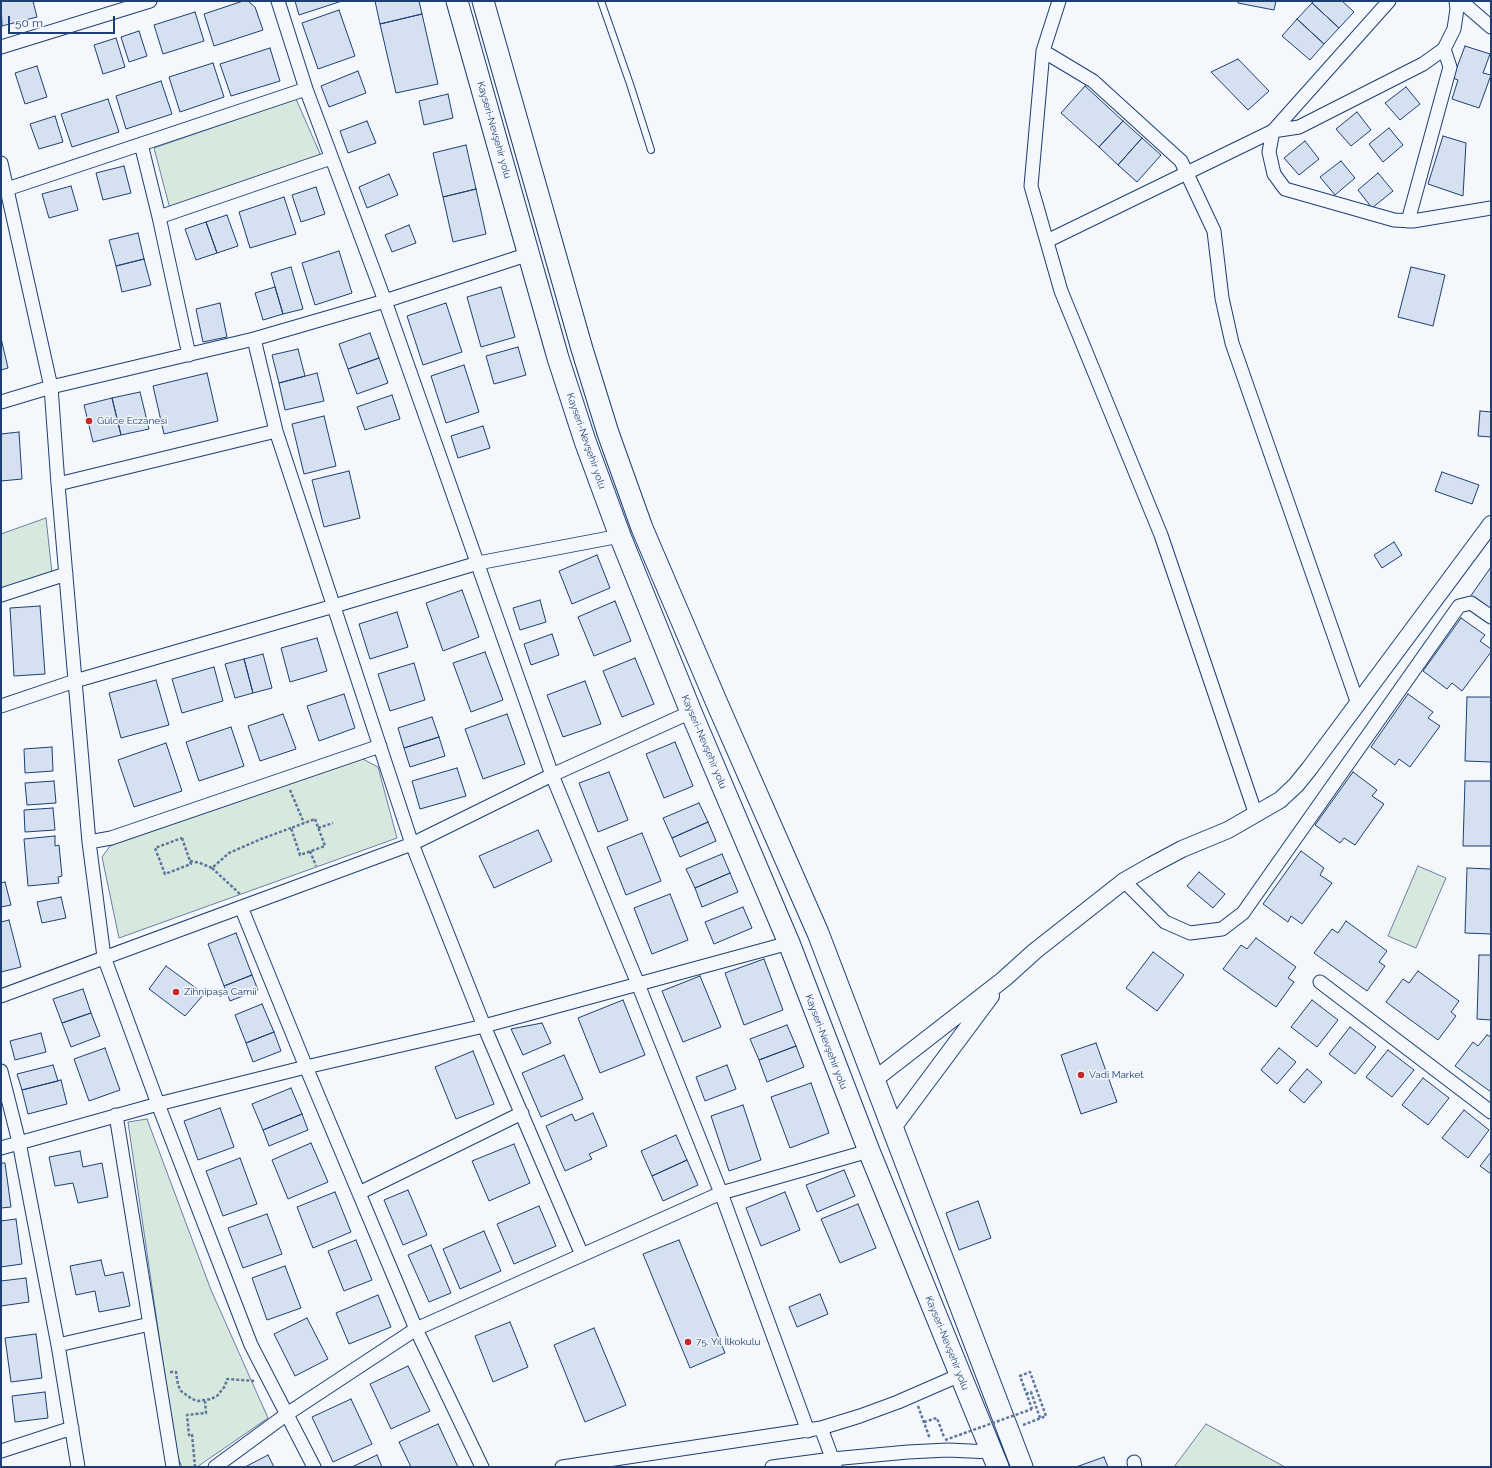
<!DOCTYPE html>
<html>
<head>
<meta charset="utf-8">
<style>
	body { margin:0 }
	#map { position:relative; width:1492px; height:1468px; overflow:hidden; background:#f4f7fb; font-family:Raleway,sans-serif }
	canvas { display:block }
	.frame { position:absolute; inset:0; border:2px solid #1d3f73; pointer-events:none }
	.scale { position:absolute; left:8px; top:16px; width:107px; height:18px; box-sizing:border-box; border:2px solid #1d3f73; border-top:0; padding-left:5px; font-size:12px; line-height:14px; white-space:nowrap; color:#1d3f73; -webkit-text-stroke:3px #f4f7fb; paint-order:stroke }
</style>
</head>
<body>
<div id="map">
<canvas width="1492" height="1468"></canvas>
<div class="frame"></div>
<div class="scale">50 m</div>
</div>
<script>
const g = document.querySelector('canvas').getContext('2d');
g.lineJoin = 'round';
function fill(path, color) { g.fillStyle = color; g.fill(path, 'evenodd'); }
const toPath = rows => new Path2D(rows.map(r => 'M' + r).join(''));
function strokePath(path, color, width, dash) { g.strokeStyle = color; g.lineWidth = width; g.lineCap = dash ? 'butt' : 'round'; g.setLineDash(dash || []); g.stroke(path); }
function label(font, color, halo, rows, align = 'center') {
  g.font = font + ' Raleway,sans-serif'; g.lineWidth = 3; g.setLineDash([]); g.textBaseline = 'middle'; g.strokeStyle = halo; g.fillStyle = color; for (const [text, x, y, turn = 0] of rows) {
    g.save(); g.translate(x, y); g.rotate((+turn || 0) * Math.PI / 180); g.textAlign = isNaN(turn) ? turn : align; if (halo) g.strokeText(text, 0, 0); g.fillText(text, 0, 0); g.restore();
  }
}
const green = toPath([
	[296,99,321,156,170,209,154,148,296,99],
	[46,518,52,573,1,590,1,534,46,518],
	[363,759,378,767,397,838,119,938,102,857,110,846,363,759],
	[1418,866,1446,878,1416,948,1388,936,1418,866],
	[147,1119,211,1290,268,1418,197,1467,182,1467,176,1453,128,1122,147,1119],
	[1206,1424,1285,1467,1174,1467,1206,1424]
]);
const building = toPath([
	[1,1,33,1,37,17,2,26,1,1],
	[243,1,248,1,255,7,263,30,214,46,204,14,243,1],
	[295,1,342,1,299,15,295,1],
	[375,1,419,1,422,14,380,24,375,1],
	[1238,1,1276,1,1274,10,1238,3,1238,1],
	[1314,1,1342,1,1354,12,1339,28,1312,3,1314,1],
	[1312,3,1339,28,1324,44,1297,19,1312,3],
	[339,10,355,56,318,69,302,23,339,10],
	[195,12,204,41,163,54,154,25,195,12],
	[422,14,438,84,396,93,380,24,422,14],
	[1297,19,1324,44,1310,60,1282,36,1297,19],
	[139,31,147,56,129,62,121,37,139,31],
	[116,38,125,67,103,74,94,45,116,38],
	[1465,46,1490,54,1483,73,1491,75,1479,108,1452,99,1458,80,1453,78,1465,46],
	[270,48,280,81,231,96,220,64,270,48],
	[1238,59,1269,91,1248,110,1211,72,1238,59],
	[213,63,224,97,180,112,169,77,213,63],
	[37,66,47,97,25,104,15,73,37,66],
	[358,71,366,93,329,107,321,86,358,71],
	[161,81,172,114,126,129,116,96,161,81],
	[1085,86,1123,121,1099,147,1061,113,1085,86],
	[1406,87,1420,104,1400,120,1385,103,1406,87],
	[448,94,453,118,424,125,419,101,448,94],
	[108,99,119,132,72,147,61,114,108,99],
	[1357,112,1371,130,1351,146,1336,129,1357,112],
	[55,116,63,142,39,149,30,124,55,116],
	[367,121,376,143,348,153,340,131,367,121],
	[1123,121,1142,138,1118,165,1099,147,1123,121],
	[1389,128,1403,145,1383,162,1369,144,1389,128],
	[1443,136,1466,143,1463,196,1428,184,1443,136],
	[1142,138,1161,155,1137,182,1118,165,1142,138],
	[1305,141,1319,159,1299,175,1284,158,1305,141],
	[466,145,476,189,443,197,433,153,466,145],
	[1341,161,1355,178,1335,195,1320,177,1341,161],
	[124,166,131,193,103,200,96,173,124,166],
	[1378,173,1393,191,1372,208,1358,190,1378,173],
	[389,174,398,195,367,208,359,187,389,174],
	[71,186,78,210,49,218,42,194,71,186],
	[316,187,325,214,301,222,292,195,316,187],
	[476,189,486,234,453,242,443,197,476,189],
	[284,197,296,234,250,248,239,212,284,197],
	[227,215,238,246,217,253,206,222,227,215],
	[206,222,217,253,196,260,185,229,206,222],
	[409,225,416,243,392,252,385,235,409,225],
	[138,233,144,259,116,266,109,240,138,233],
	[339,251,352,293,315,305,302,263,339,251],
	[144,259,151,285,122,292,116,266,144,259],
	[291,267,303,309,283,314,271,273,291,267],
	[1411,267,1445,275,1433,326,1398,317,1411,267],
	[275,287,283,314,263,320,255,293,275,287],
	[501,287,515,337,481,347,467,297,501,287],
	[220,303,227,337,203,342,196,309,220,303],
	[446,303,462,352,423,365,407,316,446,303],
	[370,333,379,358,348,369,339,344,370,333],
	[1,338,8,368,1,370,1,338],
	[518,347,526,375,494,384,486,356,518,347],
	[298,349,305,376,279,383,272,355,298,349],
	[379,358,388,383,357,394,348,369,379,358],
	[464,365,479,412,446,423,431,376,464,365],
	[207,373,218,421,164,434,153,386,207,373],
	[317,373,324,401,285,410,279,383,317,373],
	[140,392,149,429,121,435,112,398,140,392],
	[392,395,400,419,365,430,357,407,392,395],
	[112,398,121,435,93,442,84,405,112,398],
	[1480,411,1491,412,1491,437,1478,436,1480,411],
	[324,416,336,466,304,474,292,424,324,416],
	[483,426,490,448,458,458,451,436,483,426],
	[19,432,22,479,1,481,1,434,19,432],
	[349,471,360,518,324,527,312,480,349,471],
	[1442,472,1479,485,1472,504,1435,491,1442,472],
	[1394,542,1402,555,1382,568,1374,555,1394,542],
	[597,555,610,588,572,604,559,571,597,555],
	[1491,567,1491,611,1470,597,1491,567],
	[462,590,479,637,443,651,426,603,462,590],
	[540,600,546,622,520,630,513,608,540,600],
	[615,601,631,641,594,656,578,617,615,601],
	[40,606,45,674,14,676,10,608,40,606],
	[397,612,408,647,370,659,359,624,397,612],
	[1461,618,1485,635,1480,641,1491,649,1491,652,1462,691,1452,683,1447,689,1423,671,1461,618],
	[552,634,559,655,531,665,524,644,552,634],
	[317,638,327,671,290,682,281,648,317,638],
	[485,652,503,700,471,712,453,663,485,652],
	[263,654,272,688,253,693,244,659,263,654],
	[635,658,654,704,622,717,603,671,635,658],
	[244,659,253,693,235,698,225,664,244,659],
	[414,663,425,700,390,711,378,674,414,663],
	[214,667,223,701,182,713,172,679,214,667],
	[156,680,169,725,121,738,109,693,156,680],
	[585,681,601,724,563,737,547,695,585,681],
	[344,694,355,728,319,741,307,706,344,694],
	[1408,694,1433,712,1428,718,1440,726,1410,767,1399,759,1395,765,1371,747,1408,694],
	[1467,697,1491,697,1491,762,1465,761,1467,697],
	[283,714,296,749,260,761,248,726,283,714],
	[507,714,525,764,483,779,465,729,507,714],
	[432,717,439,737,404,748,398,728,432,717],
	[231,727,244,766,199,781,186,742,231,727],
	[439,737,445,756,410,767,404,748,439,737],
	[675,742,693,786,664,798,646,754,675,742],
	[166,743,182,791,134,807,118,760,166,743],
	[52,747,53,771,25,773,24,749,52,747],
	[457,768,466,796,420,809,412,781,457,768],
	[609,772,628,820,598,832,579,783,609,772],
	[1353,772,1377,790,1372,796,1384,804,1355,845,1344,838,1340,843,1315,825,1353,772],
	[54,781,56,803,27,805,25,783,54,781],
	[1465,781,1491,781,1491,846,1463,846,1465,781],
	[699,803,708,822,672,838,663,818,699,803],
	[53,808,55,830,25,832,24,810,53,808],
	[708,822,716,841,680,857,672,838,708,822],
	[538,830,552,861,494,888,479,856,538,830],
	[642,833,661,881,626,895,607,847,642,833],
	[55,836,55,846,59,845,62,876,58,877,59,883,28,886,24,839,55,836],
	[1301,851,1324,868,1320,875,1332,883,1302,924,1291,916,1288,922,1263,904,1301,851],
	[722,854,730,873,695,888,686,869,722,854],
	[1467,868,1491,869,1491,934,1465,933,1467,868],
	[1199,872,1225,894,1213,908,1187,886,1199,872],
	[730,873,738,892,702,907,695,888,730,873],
	[5,882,11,905,1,907,1,883,5,882],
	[670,894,688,940,652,954,634,908,670,894],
	[61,897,66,918,42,923,37,902,61,897],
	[743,907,752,928,714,944,705,922,743,907],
	[9,920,21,967,1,972,1,922,9,920],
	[1346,921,1387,951,1379,962,1385,966,1367,991,1314,953,1332,929,1338,933,1346,921],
	[236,933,252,975,224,986,208,944,236,933],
	[1256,938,1296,967,1288,978,1294,982,1276,1007,1223,969,1241,945,1247,949,1256,938],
	[1153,952,1184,975,1157,1011,1126,988,1153,952],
	[1479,955,1491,955,1491,1020,1477,1019,1479,955],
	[764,959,783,1010,744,1025,725,973,764,959],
	[166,966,204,994,185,1016,149,989,166,966],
	[1418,971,1459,1001,1451,1012,1456,1016,1438,1040,1386,1002,1403,979,1409,983,1418,971],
	[252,975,258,990,230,1001,224,986,252,975],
	[700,976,721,1027,683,1042,662,991,700,976],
	[83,989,91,1013,62,1023,53,999,83,989],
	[623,1000,645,1055,600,1073,578,1018,623,1000],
	[1312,1000,1338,1020,1317,1047,1291,1027,1312,1000],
	[262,1004,274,1032,246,1043,235,1015,262,1004],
	[91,1013,100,1036,71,1047,62,1023,91,1013],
	[542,1023,551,1043,523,1055,511,1029,542,1023],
	[787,1025,796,1046,759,1060,750,1039,787,1025],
	[1350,1027,1376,1047,1355,1074,1329,1054,1350,1027],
	[274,1032,281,1051,253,1062,246,1043,274,1032],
	[41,1033,46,1052,15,1060,10,1041,41,1033],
	[1487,1035,1491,1037,1491,1092,1455,1066,1473,1042,1478,1046,1487,1035],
	[1096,1043,1117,1102,1081,1114,1061,1055,1096,1043],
	[796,1046,804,1067,767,1082,759,1060,796,1046],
	[105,1048,120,1090,89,1101,74,1059,105,1048],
	[1279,1048,1296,1062,1277,1084,1261,1070,1279,1048],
	[1388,1050,1414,1070,1392,1097,1366,1077,1388,1050],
	[473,1051,494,1104,456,1119,435,1067,473,1051],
	[564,1055,583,1099,541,1117,522,1073,564,1055],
	[53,1065,58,1081,22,1090,17,1074,53,1065],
	[727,1065,736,1089,705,1101,696,1077,727,1065],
	[1307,1069,1322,1082,1304,1103,1289,1090,1307,1069],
	[1423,1078,1449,1098,1428,1125,1402,1105,1423,1078],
	[61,1080,67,1104,28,1114,22,1090,61,1080],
	[811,1083,829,1133,790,1148,771,1097,811,1083],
	[291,1088,302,1114,263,1130,252,1104,291,1088],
	[743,1105,761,1160,729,1171,711,1116,743,1105],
	[220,1108,234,1147,198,1160,184,1121,220,1108],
	[1464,1110,1489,1130,1468,1158,1442,1138,1464,1110],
	[593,1113,607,1146,589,1154,592,1159,565,1171,546,1126,572,1114,575,1121,593,1113],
	[302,1114,308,1130,269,1146,263,1130,302,1114],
	[676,1135,687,1160,652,1176,641,1151,676,1135],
	[311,1143,328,1182,288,1199,272,1160,311,1143],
	[514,1144,530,1183,489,1201,472,1161,514,1144],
	[80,1151,83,1167,102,1163,108,1197,78,1203,73,1183,55,1186,49,1157,80,1151],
	[1491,1152,1491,1174,1480,1166,1491,1152],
	[240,1158,257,1204,223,1216,206,1171,240,1158],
	[687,1160,698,1185,663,1201,652,1176,687,1160],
	[1,1163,5,1163,11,1207,1,1208,1,1163],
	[844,1170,855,1196,817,1212,806,1185,844,1170],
	[408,1190,427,1235,403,1245,384,1200,408,1190],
	[335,1192,351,1232,313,1248,297,1207,335,1192],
	[785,1192,800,1230,761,1246,746,1208,785,1192],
	[978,1201,991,1238,959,1250,946,1213,978,1201],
	[858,1204,876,1248,840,1263,821,1219,858,1204],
	[539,1206,556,1246,514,1264,497,1224,539,1206],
	[267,1214,282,1254,243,1268,228,1228,267,1214],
	[16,1219,22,1264,1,1267,1,1221,16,1219],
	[484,1231,501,1271,460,1289,443,1249,484,1231],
	[356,1240,372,1280,344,1291,328,1251,356,1240],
	[679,1240,725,1353,690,1368,643,1254,679,1240],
	[431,1245,451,1293,429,1302,408,1255,431,1245],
	[101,1260,105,1276,123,1272,130,1306,99,1312,95,1291,76,1295,70,1266,101,1260],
	[285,1266,301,1308,267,1320,252,1278,285,1266],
	[26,1278,29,1302,1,1306,1,1281,26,1278],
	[820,1294,828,1314,797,1327,789,1307,820,1294],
	[378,1295,391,1327,349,1344,336,1313,378,1295],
	[307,1318,328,1359,295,1376,274,1334,307,1318],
	[510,1322,528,1367,493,1382,475,1336,510,1322],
	[594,1328,626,1405,585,1422,554,1345,594,1328],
	[36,1334,42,1378,11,1382,5,1338,36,1334],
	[408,1366,430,1411,391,1429,370,1384,408,1366],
	[45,1392,48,1418,15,1422,12,1396,45,1392],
	[351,1399,372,1444,333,1462,312,1417,351,1399],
	[438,1424,458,1467,411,1467,399,1442,438,1424],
	[268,1455,274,1467,245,1467,268,1455],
	[377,1455,382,1467,352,1467,377,1455],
	[1104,1457,1108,1467,1076,1467,1104,1457]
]);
const path = toPath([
	[290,790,304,823],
	[315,819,325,846,300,855,291,828,315,819],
	[318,828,333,823],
	[182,838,191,864,165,874,155,848,182,838],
	[310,851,316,866],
	[190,861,200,863,212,868,229,853,261,839,291,828],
	[212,868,240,894],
	[170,1372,176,1372,178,1385,181,1391,192,1399,198,1401,211,1399,217,1396,225,1386,227,1379,255,1381],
	[1026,1394,1031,1392,1040,1418],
	[918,1406,930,1439],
	[924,1422,937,1418,944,1437],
	[1023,1425,1046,1416,1030,1372,1020,1376,1032,1409],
	[195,1467,192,1434,189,1435,187,1415,206,1413,205,1401]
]);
const service = toPath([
	[601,1,630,84,651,150]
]);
const minor = toPath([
	[278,1,306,89,385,301,552,775,638,984,721,1193,808,1431],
	[1059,1,1043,51,1031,186,1061,291,1161,535,1256,815],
	[1456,1,1457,9,1454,29,1444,49,1423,64,1299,127,1273,131,1269,152,1274,174,1285,189,1394,220,1413,221,1491,208],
	[1461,1,1491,27],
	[1,47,150,1],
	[1043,51,1093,81,1181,161,1214,231,1222,298,1232,343,1358,704],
	[141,144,159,217,189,355],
	[1,163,51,387,58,484,89,842,104,957,158,1104,251,1345,314,1467],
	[1,191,306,89],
	[159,217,331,158],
	[1408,221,1450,67,1444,49],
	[1047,241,1273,131,1389,1],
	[254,339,276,431,412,844,484,1026,582,1255],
	[1,402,51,387,254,339,385,301,529,254],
	[58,484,276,431],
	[1,595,66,574],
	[1,706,75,681,334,606,478,563,620,536],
	[89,842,111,838,380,746],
	[1124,881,1165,922,1190,933,1222,929,1243,913,1459,606,1471,603,1491,617],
	[241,907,306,1067,416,1329,482,1467],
	[1320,982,1491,1112],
	[1,996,412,844,552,775,691,712],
	[1,1071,19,1142,58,1345,78,1467],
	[116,1115,173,1467],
	[1,1148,158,1104,306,1067,484,1026,789,943],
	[359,1193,522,1113],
	[58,1345,150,1324],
	[821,1428,835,1466],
	[1,1451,72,1428],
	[1134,1462,1135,1467],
	[215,1467,287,1414,416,1329,721,1193,869,1151],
	[562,1467,821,1428,860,1416,898,1402,960,1375],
	[772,1467,832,1459,908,1452,948,1450,991,1452]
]);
const tertiary = toPath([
	[874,1080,1004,979,1035,951,1124,881,1152,865,1182,849,1228,830,1280,800,1296,785,1309,769,1491,524],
	[892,1129,991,996]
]);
const trunk = toPath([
	[457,1,558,358,585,441,620,536,691,712,789,943,869,1151,998,1467],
	[483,1,582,349,608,433,642,528,716,701,818,933,1022,1467]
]);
const pathBridge = toPath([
	[945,1440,1032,1409]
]);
const markers = [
	[89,421,4,"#c62828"],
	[176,992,4,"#c62828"],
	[1081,1075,4,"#c62828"],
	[688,1342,4,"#c62828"]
];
const streetNames = [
	["Kayseri-Nevşehir yolu",494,130,74],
	["Kayseri-Nevşehir yolu",586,441,71],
	["Kayseri-Nevşehir yolu",704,742,67],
	["Kayseri-Nevşehir yolu",826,1042,69],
	["Kayseri-Nevşehir yolu",947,1343,68]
];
const poiNames = [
	["Gülce Eczanesi",97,421],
	["Zihnipaşa Camii",184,992],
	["Vadi Market",1089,1075],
	["75. Yıl İlkokulu",696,1342]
];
fill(green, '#d7e8df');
strokePath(green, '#687fa3', 1);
fill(building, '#d5e0f0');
strokePath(building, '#1d3f73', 1);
strokePath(service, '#1d3f73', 8);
strokePath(minor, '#1d3f73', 15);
strokePath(tertiary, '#1d3f73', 18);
strokePath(trunk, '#1d3f73', 23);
strokePath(path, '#5e769c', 2.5, [3, 2]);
strokePath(service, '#f4f7fb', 6);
strokePath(minor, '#f4f7fb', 13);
strokePath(tertiary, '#f4f7fb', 16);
strokePath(trunk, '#f4f7fb', 21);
strokePath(pathBridge, '#5e769c', 2.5, [3, 2]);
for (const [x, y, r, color] of markers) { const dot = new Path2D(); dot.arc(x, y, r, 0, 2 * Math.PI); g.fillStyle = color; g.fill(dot); strokePath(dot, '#f4f7fb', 1.5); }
label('10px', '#1d3f73', '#f4f7fb', streetNames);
label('10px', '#1d3f73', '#f4f7fb', poiNames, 'left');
</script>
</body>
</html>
